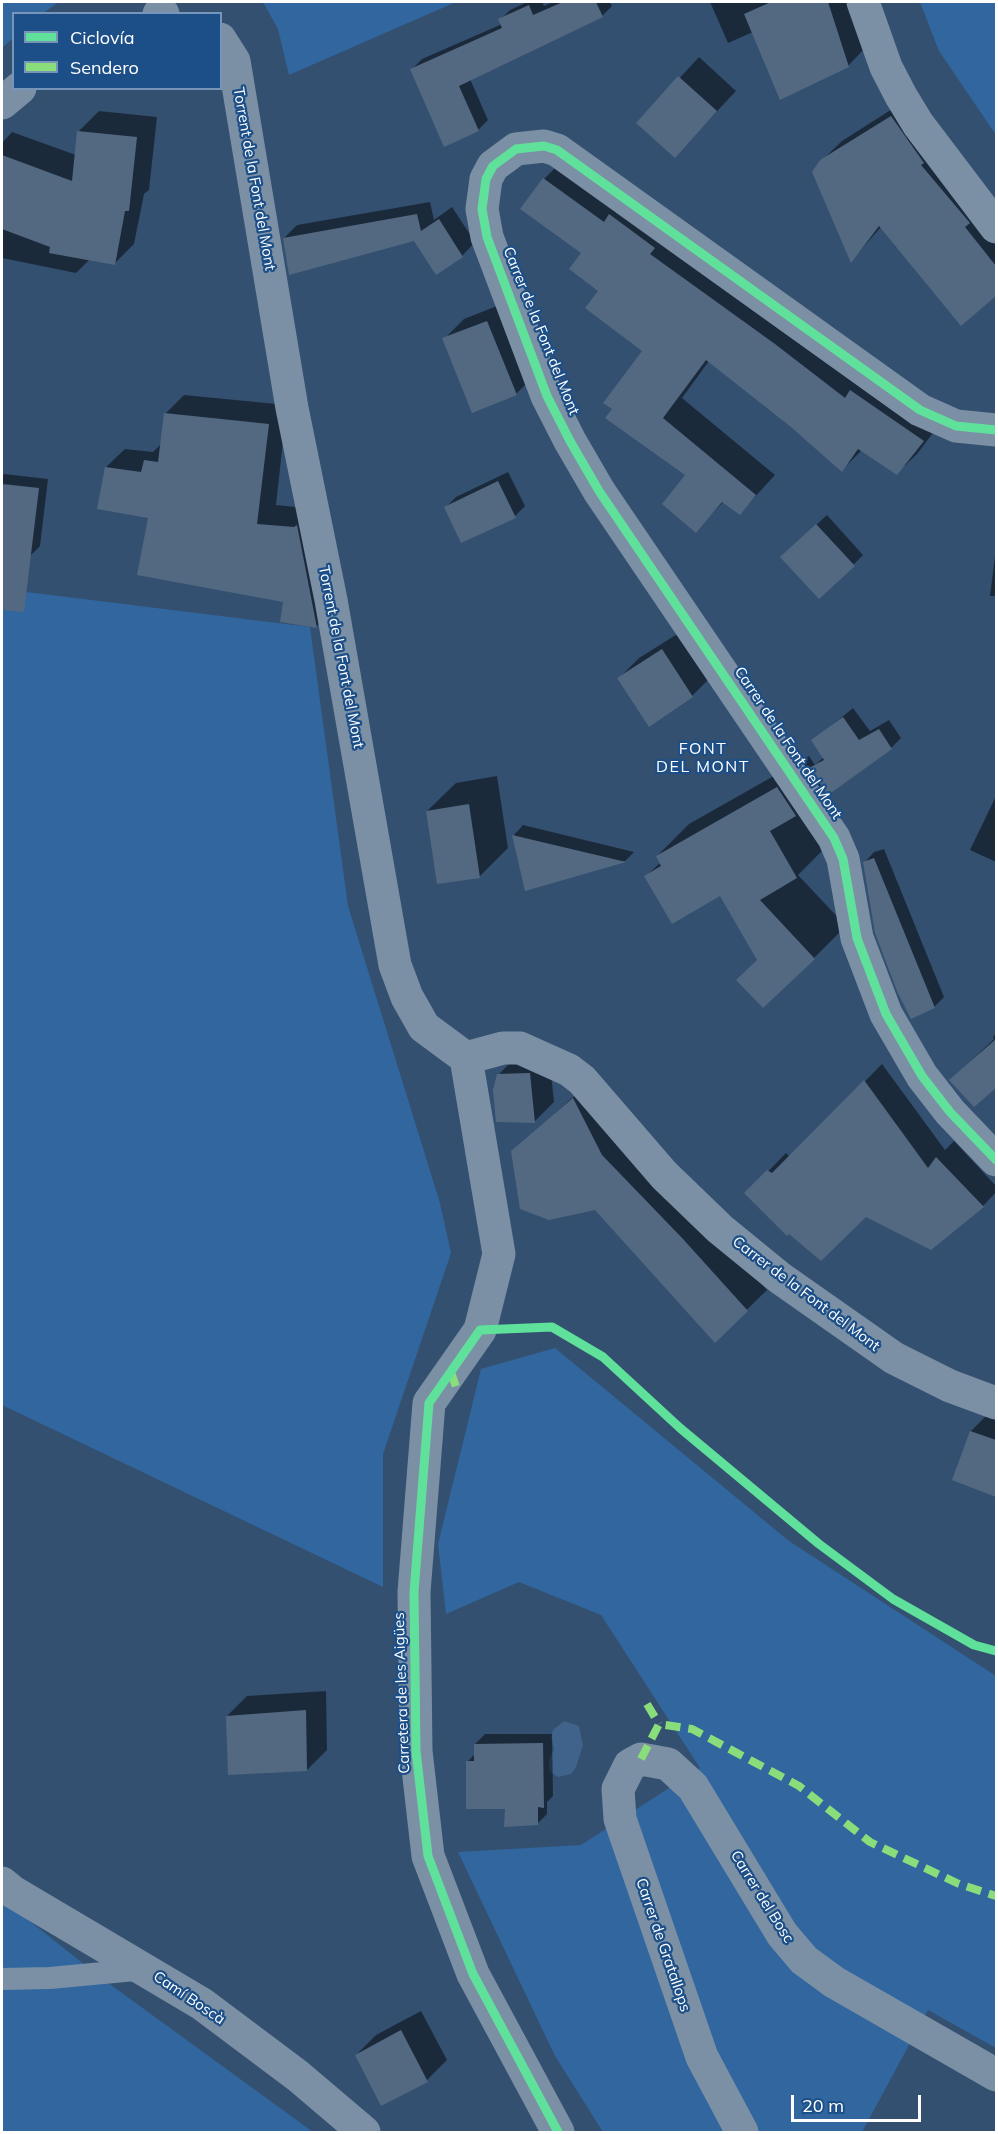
<!DOCTYPE html>
<html>
<head>
<meta charset="utf-8">
<style>
	body { margin:0 }
	#map { position:relative; width:998px; height:2134px; overflow:hidden; background:#345070; font-family:Mulish,sans-serif }
	canvas { display:block }
	.frame { position:absolute; inset:0; border:3px solid #fff; pointer-events:none }
	.legend { position:absolute; left:12px; top:12px; width:210px; height:78px; box-sizing:border-box; background:#1c4f88; border:2px solid #7795b8; margin:0; padding:8px 10px; list-style:none; font-size:18px; color:#fff }
	.legend li { display:flex; align-items:center; gap:12px; height:30px }
	.legend b { width:30px; border:2px solid #7795b8 }
	.scale { position:absolute; left:791px; top:2095px; width:130px; height:27px; box-sizing:border-box; border:3px solid #fff; border-top:0; padding-left:8px; font-size:18px; line-height:21px; white-space:nowrap; color:#fff; -webkit-text-stroke:4px #1c4f88; paint-order:stroke }
</style>
</head>
<body>
<div id="map">
<canvas width="998" height="2134"></canvas>
<div class="frame"></div>
<ul class="legend">
<li><b style="height:8px;background:#60e19b"></b>Ciclovía</li>
<li><b style="height:8px;background:#8add7b"></b>Sendero</li>
</ul>
<div class="scale">20 m</div>
</div>
<script>
const g = document.querySelector('canvas').getContext('2d');
g.lineJoin = 'round';
function fill(path, color) { g.fillStyle = color; g.fill(path, 'evenodd'); }
const toPath = rows => new Path2D(rows.map(r => 'M' + r).join(''));
function strokePath(path, color, width, dash) { g.strokeStyle = color; g.lineWidth = width; g.lineCap = dash ? 'butt' : 'round'; g.setLineDash(dash || []); g.stroke(path); }
function label(font, color, halo, rows, align = 'center') {
  g.font = font + ' Mulish,sans-serif'; g.lineWidth = 4.5; g.setLineDash([]); g.textBaseline = 'middle'; g.strokeStyle = halo; g.fillStyle = color; for (const [text, x, y, turn = 0] of rows) {
    g.save(); g.translate(x, y); g.rotate((+turn || 0) * Math.PI / 180); g.textAlign = isNaN(turn) ? turn : align; if (halo) g.strokeText(text, 0, 0); g.fillText(text, 0, 0); g.restore();
  }
}
const green = toPath([
	[2,2,59,2,43,13,14,14,13,38,2,48],
	[263,2,456,2,289,75,278,29],
	[920,2,996,2,996,135,939,51],
	[2,589,310,627,348,906,440,1203,451,1253,383,1454,383,1587,2,1405],
	[555,1348,789,1541,996,1676,996,2048,928,2010,862,2132,603,2132,555,2056,458,1852,581,1845,700,1768,601,1615,519,1582,446,1614,438,1544,481,1369],
	[2,1899,100,1977,313,2132,2,2132]
]);
const water = toPath([
	[564,1721,579,1726,583,1745,576,1767,571,1774,558,1777,549,1771,549,1760,554,1749,551,1737,553,1730]
]);
const shadow = toPath([
	[527,2,542,2,544,6,553,2,610,2,612,6,602,16,470,79,488,120,478,130,412,69,422,59,502,24,500,20,510,10],
	[710,2,853,2,867,46,848,66,753,32,728,43],
	[699,57,736,91,675,156,638,123],
	[911,97,996,223,996,294,961,324,881,227,851,261,821,161,842,141],
	[99,111,157,117,149,190,144,194,134,244,114,264,90,259,76,273,2,258,2,143,12,132,76,155,79,131],
	[564,159,942,421,917,454,897,473,862,450,842,470,792,425,709,361,682,398,775,475,740,513,724,501,696,531,687,475,614,408,644,351,600,290,583,252,522,209,544,179],
	[430,202,434,220,452,207,475,242,462,256,436,273,414,239,284,238,297,225],
	[507,302,536,374,516,394,444,339,464,319],
	[184,395,287,405,276,505,315,509,335,608,316,627,285,600,150,516,106,467,125,449,153,452,162,443,165,414],
	[508,472,525,506,515,516,446,507,456,497],
	[4,474,48,479,40,546,30,556,2,553,2,476],
	[827,515,863,555,853,565,792,547],
	[996,548,996,596,990,596],
	[682,631,712,676,692,696,619,678,639,658],
	[853,708,870,731,889,720,901,738,891,748,824,787,805,805,828,845,798,875,846,926,814,958,758,959,720,893,646,876,661,862,657,856,689,824,809,756,815,765,824,757,813,741],
	[497,776,508,848,480,876,438,883,427,811,456,783],
	[996,796,996,862,970,850],
	[523,825,634,852,625,861,527,889,514,835],
	[884,849,944,997,934,1007,864,863,874,852],
	[996,1033,996,1086,974,1104,951,1080,994,1039,993,1037],
	[519,1054,549,1054,554,1102,534,1122,498,1075],
	[882,1064,945,1150,954,1141,996,1186,996,1192,983,1206,865,1215,747,1193,786,1153,790,1157],
	[593,1079,703,1219,767,1290,715,1341,596,1209,513,1152],
	[996,1406,996,1496,954,1479,971,1431],
	[326,1691,327,1750,307,1770,227,1716,247,1696],
	[485,1734,552,1734,553,1796,547,1802,547,1814,537,1824,506,1808,467,1762,475,1754,475,1744],
	[421,2011,447,2060,427,2080,356,2055,376,2035]
]);
const building = toPath([
	[563,2,596,2,603,17,459,86,479,131,444,147,410,69,502,28,498,19,529,5,533,15],
	[771,2,828,2,849,67,780,100,744,14],
	[678,76,717,111,675,158,636,123],
	[891,116,924,163,921,165,970,223,965,227,996,266,996,296,961,326,879,226,851,263,812,172,820,160],
	[77,131,137,137,129,211,125,211,115,265,49,253,50,247,2,229,2,155,72,181],
	[543,178,604,222,609,214,655,248,650,254,775,344,845,398,850,390,924,441,897,475,858,449,842,472,791,427,706,360,663,418,756,495,740,515,722,502,696,533,662,504,685,475,605,418,612,409,603,403,642,351,585,308,598,291,569,269,581,253,520,209],
	[417,214,421,231,439,219,463,257,436,275,414,241,289,275,283,238],
	[487,321,517,395,472,413,442,338],
	[164,413,269,424,257,524,294,527,297,525,317,628,280,622,283,602,137,575,148,518,97,509,105,467,141,472,144,460,158,462],
	[498,481,516,518,461,543,444,507],
	[2,484,39,488,24,612,2,610],
	[816,524,855,566,819,599,780,557],
	[662,649,693,697,649,727,617,678],
	[843,717,859,740,879,729,892,749,828,795,809,768,824,760,811,740],
	[777,787,796,816,770,831,797,878,760,900,815,959,763,1008,736,980,757,960,720,896,672,924,644,876,661,866,656,856],
	[469,804,480,878,437,884,426,811],
	[512,835,626,862,525,891],
	[874,858,935,1008,911,1019,897,991,875,933,863,862],
	[996,1039,996,1088,974,1107,949,1080],
	[530,1073,535,1123,496,1122,493,1090,497,1074],
	[864,1080,928,1168,936,1157,984,1207,931,1250,866,1217,821,1261,789,1234,787,1236,744,1193,767,1170,772,1173],
	[573,1098,602,1155,683,1239,748,1311,715,1343,595,1210,549,1220,520,1209,511,1151],
	[970,1431,996,1440,996,1497,952,1480],
	[306,1710,307,1771,228,1775,226,1716],
	[543,1743,544,1808,538,1807,538,1825,504,1827,505,1809,466,1809,466,1761,474,1761,474,1744],
	[401,2030,428,2082,381,2106,355,2055]
]);
const lane = toPath([
	[2,1979,50,1978,146,1969]
]);
const street = toPath([
	[863,2,886,67,901,96,918,124,996,227],
	[159,14,163,14],
	[220,39,234,61,292,408,331,600,395,965,407,997,424,1027,466,1058,499,1254,480,1330,429,1403,414,1592,416,1751,428,1856,473,1974,558,2132],
	[2,103,20,88],
	[996,430,956,426,920,410,557,150,544,146,516,149,493,166,486,179,482,209,487,237,547,396,570,441,599,491,834,838,843,859,857,938,886,1014,922,1076,950,1112,996,1160],
	[466,1058,503,1048,520,1048,569,1070,582,1080,664,1175,720,1229,780,1278,894,1358,950,1386,996,1403],
	[2,1883,13,1892,202,2004,298,2076,364,2132],
	[742,2132,702,2057,620,1819,618,1789,630,1765,641,1759,668,1764,693,1787,782,1934,804,1960,834,1982,996,2075]
]);
const quiet = toPath([
	[451,1372,458,1393],
	[647,1704,659,1724],
	[641,1759,659,1724,692,1729,799,1786,870,1842,959,1884,996,1896]
]);
const cycleway = toPath([
	[996,430,956,426,920,410,557,150,544,146,516,149,493,166,486,179,482,209,487,237,547,396,570,441,599,491,834,838,843,859,857,938,886,1014,922,1076,950,1112,996,1160],
	[558,2132,473,1974,428,1856,416,1751,414,1592,429,1403,480,1330,552,1327,603,1357,680,1428,819,1544,893,1599,974,1645,996,1651]
]);
const streetNames = [
	["Torrent de la Font del Mont",254,179,80],
	["Carrer de la Font del Mont",541,331,68],
	["Torrent de la Font del Mont",341,657,79],
	["Carrer de la Font del Mont",788,743,56],
	["Carrer de la Font del Mont",806,1294,37],
	["Carretera de les Aigües",402,1693,-92],
	["Carrer del Bosc",762,1897,58],
	["Carrer de Gratallops",663,1945,71],
	["Camí Boscà",189,1998,34]
];
const neighbourhoodNames = [
	["FONT",703,749],
	["DEL MONT",703,767]
];
fill(green, '#31669f');
fill(water, '#3f638b');
fill(shadow, '#0007');
fill(building, '#536982');
strokePath(lane, '#7b90a5', 22);
strokePath(street, '#7b90a5', 33);
strokePath(quiet, '#8add7b', 8, [15, 8]);
strokePath(cycleway, '#60e19b', 9);
label('15px', '#fff', '#1c4f88', streetNames);
g.letterSpacing = '1.5px';
label('16px', '#fff', '#1c4f88', neighbourhoodNames);
g.letterSpacing = '0px';
</script>
</body>
</html>
